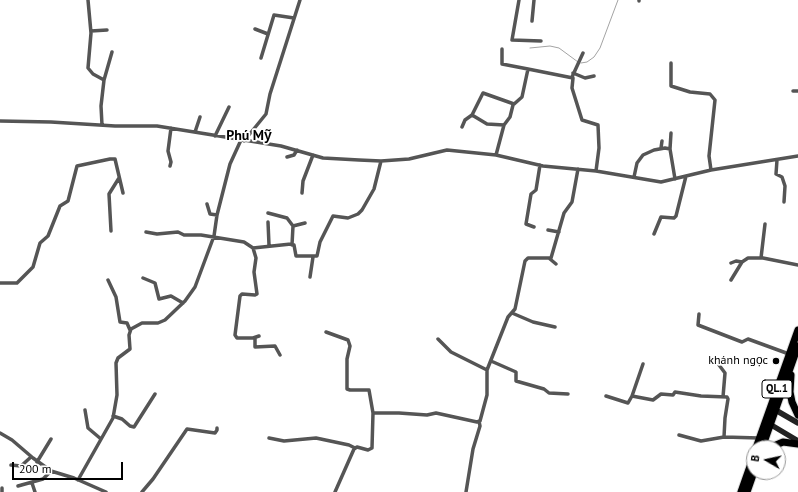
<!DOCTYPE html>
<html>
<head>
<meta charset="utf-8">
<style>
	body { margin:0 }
	#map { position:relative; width:798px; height:492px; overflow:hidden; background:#fff; font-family:"PT Sans",sans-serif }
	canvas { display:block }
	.north { position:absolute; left:746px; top:440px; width:40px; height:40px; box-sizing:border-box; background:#fff; border:1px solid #999; border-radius:50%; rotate:279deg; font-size:11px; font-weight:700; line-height:16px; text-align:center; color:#000 }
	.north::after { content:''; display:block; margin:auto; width:14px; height:18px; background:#000; clip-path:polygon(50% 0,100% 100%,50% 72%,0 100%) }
	.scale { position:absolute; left:12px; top:462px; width:111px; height:18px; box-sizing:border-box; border:2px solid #000; border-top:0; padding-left:5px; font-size:12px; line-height:14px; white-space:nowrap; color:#000; -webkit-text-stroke:3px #fff; paint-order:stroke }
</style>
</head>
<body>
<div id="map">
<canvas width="798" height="492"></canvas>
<div class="north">B</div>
<div class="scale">200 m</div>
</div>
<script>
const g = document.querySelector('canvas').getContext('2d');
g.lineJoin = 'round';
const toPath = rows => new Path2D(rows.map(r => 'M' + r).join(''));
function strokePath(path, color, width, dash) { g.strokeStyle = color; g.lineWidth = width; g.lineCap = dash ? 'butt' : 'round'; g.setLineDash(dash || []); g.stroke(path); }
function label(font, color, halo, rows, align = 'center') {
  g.font = font + ' "PT Sans",sans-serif'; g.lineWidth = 3.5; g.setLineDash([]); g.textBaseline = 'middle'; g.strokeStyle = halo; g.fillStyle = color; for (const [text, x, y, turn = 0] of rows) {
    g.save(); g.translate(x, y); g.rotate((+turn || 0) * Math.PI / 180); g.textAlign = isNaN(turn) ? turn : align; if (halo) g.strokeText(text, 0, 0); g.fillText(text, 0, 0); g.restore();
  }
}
const stream = toPath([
	[530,48,550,46,559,48,578,62],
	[581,63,587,62,594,57,600,48,618,0]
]);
const street = toPath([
	[88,0,91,33,88,68,93,74,104,80,101,106,102,125],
	[519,0,512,40,541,41],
	[639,1,639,0],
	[532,21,534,0],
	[255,29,268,34],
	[91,31,107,30],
	[502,49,502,64,528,69],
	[261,58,274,15,294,18],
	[671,63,671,86,690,92,710,94,715,100,709,156,711,170],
	[573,73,585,78,594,76],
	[572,77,583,53],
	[104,80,112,52],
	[793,91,798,91],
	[472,115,487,124,504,125],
	[0,121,51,122,115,126,157,126,281,146,323,158,359,160,381,161,409,159,447,150,496,155,543,166,596,171,661,182,711,170,798,156],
	[462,127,465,120,472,115,483,93,514,104],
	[195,132,200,117],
	[215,136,229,107],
	[244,141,266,114,270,94,300,0],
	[661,148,662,141],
	[670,149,671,133],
	[496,155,504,125,510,117,513,105,522,97,528,69,573,78,572,88,582,120,598,125,599,148,596,171],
	[287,157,294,155,297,150],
	[777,160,776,174,782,177,785,186,784,202],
	[170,166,171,162,168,151,171,128],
	[634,177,637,163,643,155,654,150,665,148,670,149,675,179],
	[302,193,303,181,313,155],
	[207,204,210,214,217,215],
	[268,213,287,218,293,226],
	[268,222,269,245],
	[534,227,526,224,531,194,536,190,540,165],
	[548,230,559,232],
	[111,231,109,194,119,178],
	[146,232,157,234,178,232,184,235,201,235,244,242,253,248,256,258,254,272,257,294,255,295,242,294,240,296,235,335,237,338,253,338,259,336],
	[654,234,661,217,674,218,676,216,686,176],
	[292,245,293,226,305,223],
	[253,248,291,244,294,245,296,256,317,256,320,242,333,216,348,218,358,214,362,210,374,189,381,161],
	[761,258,765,224],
	[550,259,556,264],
	[731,263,736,261,742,262],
	[310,277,313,257],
	[143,278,155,283,159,299,171,296,183,303],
	[108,280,116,297,120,322,127,323,130,330],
	[731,280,742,262,748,258,763,258,798,265],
	[0,283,17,283,33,267,40,243,48,236,60,206,68,201,77,166,110,159,115,159,123,193],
	[512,313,533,322,555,327],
	[699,314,698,325,742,342,748,339,789,354],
	[326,332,348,340,350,346,347,359,347,389,350,390,369,390,373,413],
	[255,338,255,347,275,346,280,355],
	[438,339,451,352,487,370],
	[491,361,516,372,516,381,544,389,549,393,568,394],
	[719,365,725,373,723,397],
	[606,396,628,403,632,396,653,400,661,394,673,395,675,392,701,396,727,397,728,399,725,418,724,437,759,438],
	[632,396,643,364],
	[85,410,88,428,101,439],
	[113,416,122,419,130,426,134,427,155,394],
	[0,433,12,440,33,458,51,471,74,478,106,492],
	[679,435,701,441,724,437],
	[269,438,284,441,316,438,349,445,355,448],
	[37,462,51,439],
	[11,465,21,466,31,457],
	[78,480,113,418,117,395,116,363,118,358,130,349,129,335,131,329,142,323,158,323,165,320,185,301,195,287,214,236,217,215,230,164,241,140],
	[32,483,35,492],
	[18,486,43,479,51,471],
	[2,488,2,492],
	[142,492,153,479,187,429,215,433,217,430,217,428],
	[335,492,354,449,357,447,368,450,372,448,373,413,399,413,427,415,436,413,477,422,480,421,487,395,487,370,508,317,515,309,525,261,528,258,551,258,564,213,572,202,578,169],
	[466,492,473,449,480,426,479,421]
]);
const secondary = toPath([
	[772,408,798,423],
	[768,423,798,441]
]);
const highway = toPath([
	[791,375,790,392,792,402,798,415],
	[756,448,798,330],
	[762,448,798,346],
	[769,448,783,442,798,444],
	[741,492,754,455],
	[747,492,754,472]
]);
const markers = [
	[776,361,4,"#000"]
];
const shields = [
	[777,389,30]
];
const shieldNames = [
	["QL.1",777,389]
];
const poiNames = [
	["khánh ngọc",768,361]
];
const quarterNames = [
	["Phú Mỹ",249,136]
];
strokePath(stream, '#a3a3a3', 1);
strokePath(highway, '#dbdbdb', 9);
strokePath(street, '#555', 3.5);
strokePath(secondary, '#222', 5.5);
strokePath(highway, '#000', 7);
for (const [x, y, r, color] of markers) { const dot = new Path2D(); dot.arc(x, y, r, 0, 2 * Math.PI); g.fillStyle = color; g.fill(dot); strokePath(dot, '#fff', 1.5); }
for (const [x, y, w] of shields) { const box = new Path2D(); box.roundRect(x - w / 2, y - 9, w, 18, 3); g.fillStyle = '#fff'; g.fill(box); strokePath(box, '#000', 1); }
label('bold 11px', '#000', null, shieldNames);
label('12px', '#000', '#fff', poiNames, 'right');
label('bold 14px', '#000', '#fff', quarterNames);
</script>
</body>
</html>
